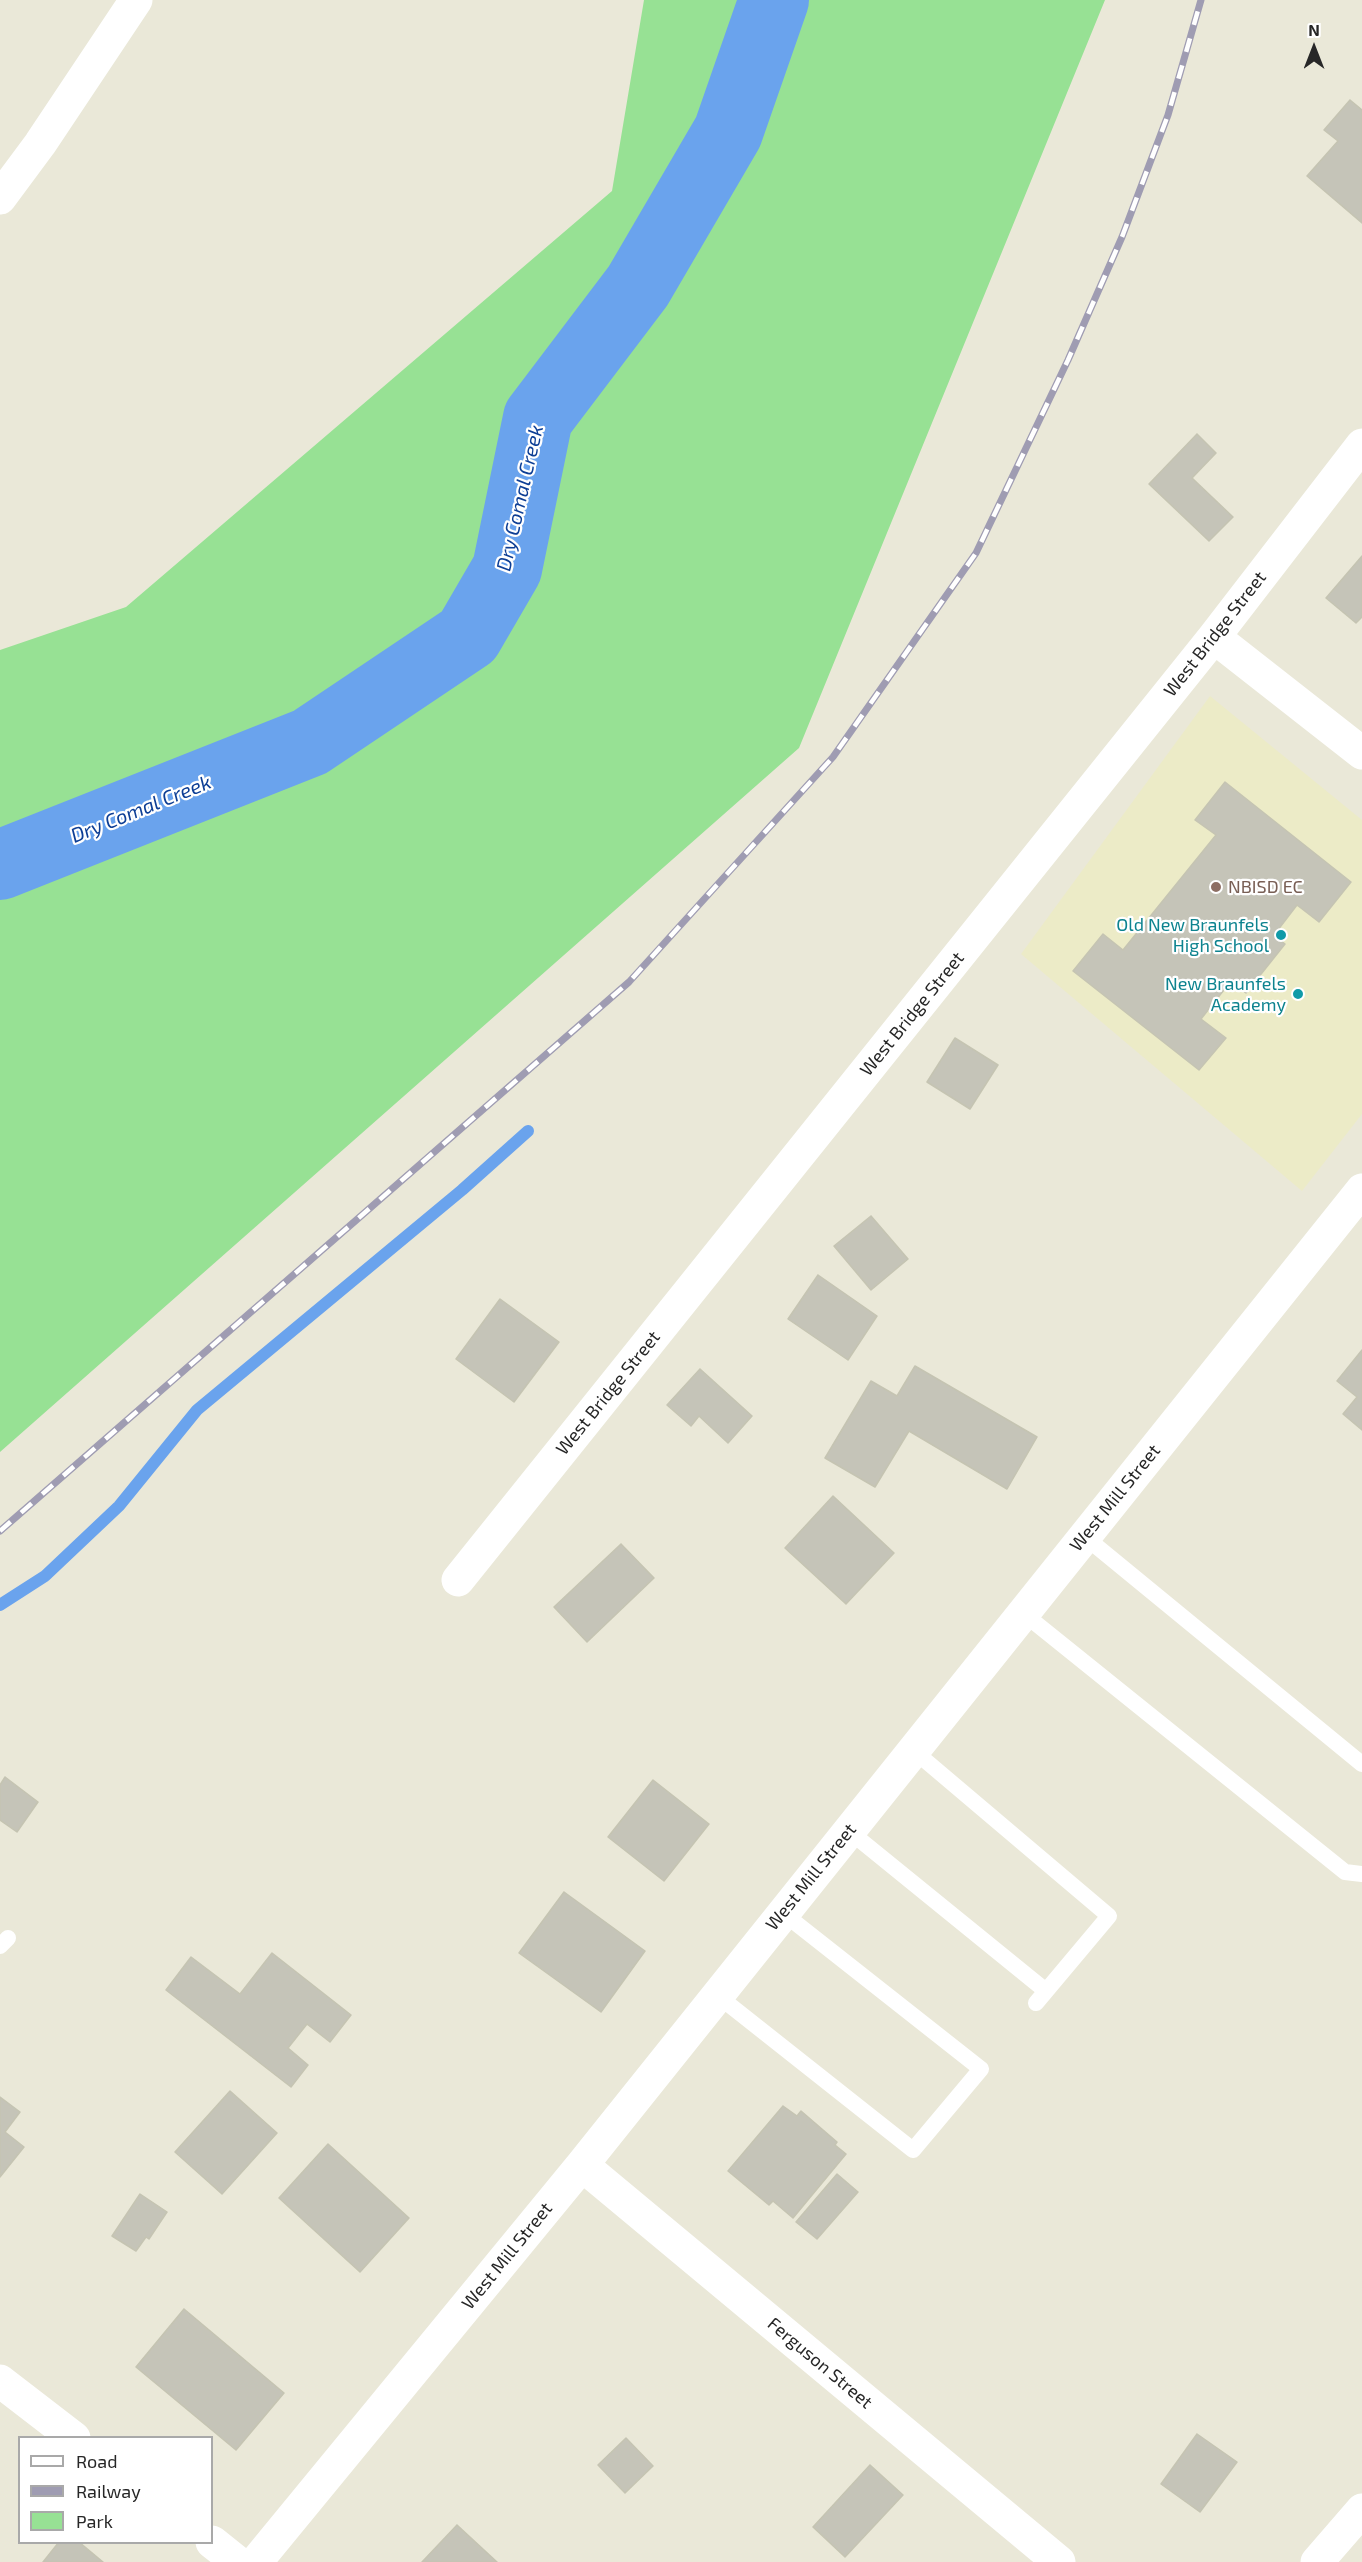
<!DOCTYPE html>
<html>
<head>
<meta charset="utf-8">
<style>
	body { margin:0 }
	#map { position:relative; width:1362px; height:2562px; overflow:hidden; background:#eae8d8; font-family:"Exo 2",sans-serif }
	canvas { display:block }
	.legend { position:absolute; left:18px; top:2436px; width:195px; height:108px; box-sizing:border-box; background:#fff; border:2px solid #a9a9a9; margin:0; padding:8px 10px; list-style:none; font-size:18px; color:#272727 }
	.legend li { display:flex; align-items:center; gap:12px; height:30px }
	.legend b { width:30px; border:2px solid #a9a9a9 }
	.north { position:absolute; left:1284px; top:18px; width:60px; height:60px; -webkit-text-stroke:4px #fff; paint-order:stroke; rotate:0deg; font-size:16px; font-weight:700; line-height:24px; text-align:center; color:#272727 }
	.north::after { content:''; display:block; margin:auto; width:21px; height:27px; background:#272727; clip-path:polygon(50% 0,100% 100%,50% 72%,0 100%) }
</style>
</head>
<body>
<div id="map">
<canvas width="1362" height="2562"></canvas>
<ul class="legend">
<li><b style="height:8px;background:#fff"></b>Road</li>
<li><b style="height:8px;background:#9f9cb2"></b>Railway</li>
<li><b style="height:16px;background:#97e194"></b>Park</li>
</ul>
<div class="north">N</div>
</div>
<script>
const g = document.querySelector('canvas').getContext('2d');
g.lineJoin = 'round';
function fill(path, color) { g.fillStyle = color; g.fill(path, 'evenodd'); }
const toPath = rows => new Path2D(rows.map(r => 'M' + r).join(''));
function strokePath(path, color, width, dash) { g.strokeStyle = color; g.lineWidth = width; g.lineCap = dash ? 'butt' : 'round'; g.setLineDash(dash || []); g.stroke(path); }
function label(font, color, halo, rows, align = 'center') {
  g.font = font + ' "Exo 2",sans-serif'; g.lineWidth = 4.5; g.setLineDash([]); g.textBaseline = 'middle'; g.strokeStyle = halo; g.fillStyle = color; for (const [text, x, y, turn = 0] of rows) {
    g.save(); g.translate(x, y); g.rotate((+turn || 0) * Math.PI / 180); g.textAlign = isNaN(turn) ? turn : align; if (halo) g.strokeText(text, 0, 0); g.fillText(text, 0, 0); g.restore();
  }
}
const education = toPath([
	[1210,696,1362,820,1362,1114,1302,1191,1021,954]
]);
const green = toPath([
	[644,0,1105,0,799,748,0,1452,0,650,126,607,612,191]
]);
const stream = toPath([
	[0,1605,45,1576,119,1506,197,1410,462,1190,528,1131]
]);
const river = toPath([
	[0,865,310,742,468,636,507,569,538,418,638,286,728,132,774,0]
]);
const building = toPath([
	[1350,100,1362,110,1362,223,1307,176,1338,141,1324,130,1350,100],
	[1197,434,1216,453,1192,478,1233,517,1209,541,1149,484,1197,434],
	[1362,556,1362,617,1356,623,1326,598,1362,556],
	[1225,782,1351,882,1319,922,1297,905,1274,935,1285,944,1246,993,1231,981,1201,1019,1226,1038,1199,1070,1073,971,1103,934,1123,950,1216,835,1195,820,1225,782],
	[955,1038,998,1065,970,1109,927,1082,955,1038],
	[871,1216,908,1259,871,1290,834,1246,871,1216],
	[818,1275,877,1316,848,1360,788,1319,818,1275],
	[500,1299,559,1342,514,1402,456,1359,500,1299],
	[1362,1350,1362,1430,1343,1414,1357,1397,1337,1381,1362,1350],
	[915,1366,1037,1437,1007,1489,909,1431,875,1487,825,1458,871,1381,897,1396,915,1366],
	[700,1369,752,1416,728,1443,699,1416,691,1426,667,1405,700,1369],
	[833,1496,894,1553,846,1604,785,1548,833,1496],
	[621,1544,654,1578,587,1642,554,1607,621,1544],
	[5,1777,38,1802,17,1832,0,1820,0,1785,5,1777],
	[653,1780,709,1824,664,1881,608,1837,653,1780],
	[564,1892,645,1951,601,2012,519,1953,564,1892],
	[272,1953,351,2015,330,2042,307,2024,288,2048,308,2065,291,2087,166,1990,191,1957,240,1994,272,1953],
	[230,2091,277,2133,222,2194,175,2152,230,2091],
	[0,2097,20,2112,5,2132,24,2147,0,2177,0,2097],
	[783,2106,797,2116,801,2111,837,2142,835,2145,846,2154,793,2218,773,2201,769,2205,728,2171,783,2106],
	[328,2144,409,2218,360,2272,279,2198,328,2144],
	[837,2174,858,2192,817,2239,796,2222,837,2174],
	[140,2194,167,2212,149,2239,146,2237,136,2251,112,2236,140,2194],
	[184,2309,284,2393,236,2450,136,2367,184,2309],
	[1197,2434,1237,2462,1200,2512,1161,2484,1197,2434],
	[626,2438,653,2466,625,2493,598,2465,626,2438],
	[870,2465,903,2495,845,2557,813,2527,870,2465],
	[457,2525,497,2562,422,2562,457,2525],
	[59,2542,79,2542,103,2562,43,2562,59,2542]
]);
const service = toPath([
	[1084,1536,1362,1764],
	[1023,1613,1345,1872,1362,1874],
	[913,1750,1109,1916,1036,2003],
	[849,1831,1046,1991],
	[0,1946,8,1938],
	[717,1995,913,2150,981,2069,783,1913]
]);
const minor = toPath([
	[0,198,40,144,136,0],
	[1214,637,1362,753],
	[458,1580,1214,637,1362,445],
	[582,2165,1059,2562],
	[0,2381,74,2438],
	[212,2542,237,2562],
	[256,2562,582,2165,1362,1190]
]);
const secondary = toPath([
	[1317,2562,1362,2510]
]);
const rail = toPath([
	[0,1531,629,982,833,757,976,553,1068,360,1122,237,1168,115,1201,0]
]);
const markers = [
	[1216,887,6,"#8d6e63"],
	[1281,935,6,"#0f9aa8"],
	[1298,994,6,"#0f9aa8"]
];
const streetNames = [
	["West Bridge Street",1215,634,-52],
	["West Bridge Street",912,1014,-51],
	["West Bridge Street",608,1393,-51],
	["West Mill Street",1115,1498,-51],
	["West Mill Street",811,1877,-51],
	["West Mill Street",507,2256,-51],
	["Ferguson Street",820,2363,40]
];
const educationNames = [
	["NBISD EC",1228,887]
];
const cultureNames = [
	["Old New Braunfels",1269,925],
	["High School",1269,946],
	["New Braunfels",1286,984],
	["Academy",1286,1005]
];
const waterNames = [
	["Dry Comal Creek",520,498,-77],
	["Dry Comal Creek",141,809,-22]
];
fill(education, '#ecebc7');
fill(green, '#97e194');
strokePath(stream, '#6aa3ed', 12);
strokePath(river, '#6aa3ed', 70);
fill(building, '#c5c4b8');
strokePath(building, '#c5c4b2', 1.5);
strokePath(service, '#fff', 16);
strokePath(minor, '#fff', 33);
strokePath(secondary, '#fff', 33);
strokePath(rail, '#9f9cb2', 7);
strokePath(rail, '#fff', 4.5, [14]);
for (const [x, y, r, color] of markers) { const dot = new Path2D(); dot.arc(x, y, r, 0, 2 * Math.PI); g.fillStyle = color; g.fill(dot); strokePath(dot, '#fff', 2); }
label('18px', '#272727', '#fff', streetNames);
label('18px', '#785e54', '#fff', educationNames, 'left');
label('18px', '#0d838f', '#fff', cultureNames, 'right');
label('italic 20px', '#0d3e95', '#fff', waterNames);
</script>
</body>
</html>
